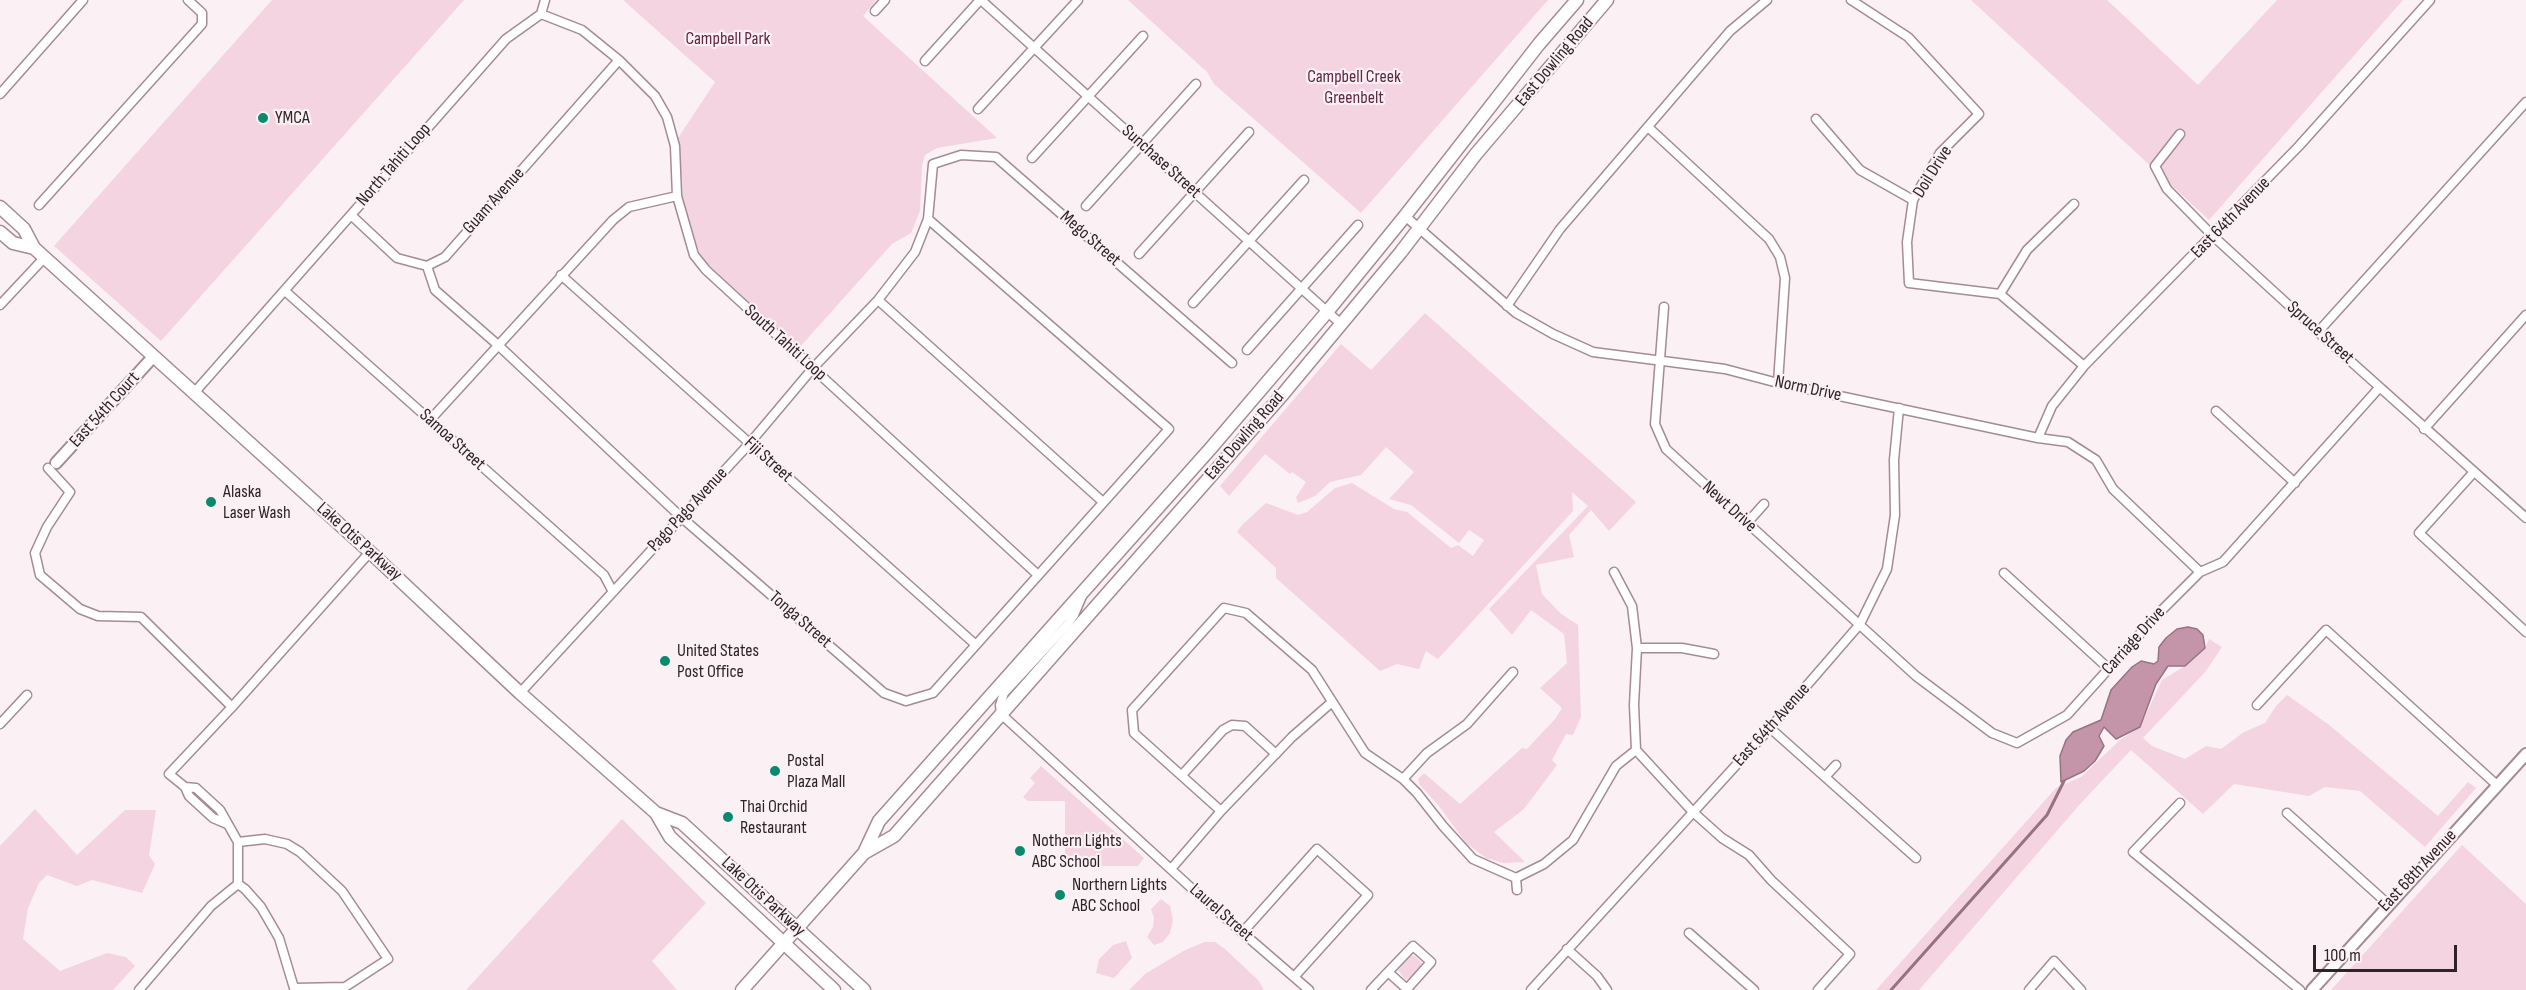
<!DOCTYPE html>
<html>
<head>
<meta charset="utf-8">
<style>
	body { margin:0 }
	#map { position:relative; width:2526px; height:990px; overflow:hidden; background:#fbf0f4; font-family:"Sofia Sans Condensed",sans-serif }
	canvas { display:block }
	.scale { position:absolute; left:2313px; top:945px; width:144px; height:27px; box-sizing:border-box; border:3px solid #2e2428; border-top:0; padding-left:8px; font-size:18px; line-height:21px; white-space:nowrap; color:#2e2428; -webkit-text-stroke:4px #fbf0f4; paint-order:stroke }
</style>
</head>
<body>
<div id="map">
<canvas width="2526" height="990"></canvas>
<div class="scale">100 m</div>
</div>
<script>
const g = document.querySelector('canvas').getContext('2d');
g.lineJoin = 'round';
function fill(path, color) { g.fillStyle = color; g.fill(path, 'evenodd'); }
const toPath = rows => new Path2D(rows.map(r => 'M' + r).join(''));
function strokePath(path, color, width, dash) { g.strokeStyle = color; g.lineWidth = width; g.lineCap = dash ? 'butt' : 'round'; g.setLineDash(dash || []); g.stroke(path); }
function label(font, color, halo, rows, align = 'center') {
  g.font = font + ' "Sofia Sans Condensed",sans-serif'; g.lineWidth = 4.5; g.setLineDash([]); g.textBaseline = 'middle'; g.strokeStyle = halo; g.fillStyle = color; for (const [text, x, y, turn = 0] of rows) {
    g.save(); g.translate(x, y); g.rotate((+turn || 0) * Math.PI / 180); g.textAlign = isNaN(turn) ? turn : align; if (halo) g.strokeText(text, 0, 0); g.fillText(text, 0, 0); g.restore();
  }
}
const green = toPath([
	[272,0,464,0,161,341,54,246],
	[623,0,876,0,863,16,997,138,937,148,925,155,922,166,920,211,911,233,892,244,799,348,702,259,679,199,678,138,715,82],
	[1128,0,1548,0,1361,213,1214,84,1207,72],
	[1971,0,2107,0,2198,85,2277,0,2403,0,2209,220],
	[1425,313,1636,502,1609,531,1591,510,1569,535,1574,557,1536,565,1542,594,1560,613,1578,625,1581,717,1573,735,1566,734,1552,760,1557,765,1524,809,1494,832,1525,862,1503,863,1486,858,1466,843,1439,806,1420,785,1418,779,1424,773,1460,804,1522,748,1527,749,1555,719,1562,708,1540,688,1567,663,1564,634,1531,610,1512,635,1489,609,1588,506,1572,492,1573,511,1438,659,1426,651,1419,669,1397,664,1380,671,1276,578,1276,568,1237,532,1242,525,1266,503,1298,515,1307,512,1335,488,1352,483,1394,509,1407,512,1451,548,1458,545,1473,556,1484,540,1469,530,1459,543,1411,505,1389,499,1414,472,1386,447,1361,475,1330,482,1315,496,1298,503,1296,497,1306,482,1292,472,1290,474,1265,454,1229,496,1220,486,1341,344,1371,370],
	[2209,639,2222,647,2206,671,2143,738,2152,746,2185,759,2206,746,2221,749,2244,732,2265,723,2276,706,2287,695,2328,724,2438,816,2468,782,2476,788,2425,847,2360,791,2325,787,2309,796,2234,784,2203,814,2131,750,2081,803,1919,990,1876,990,2056,788,2081,777,2120,740,2140,727,2162,680,2185,666,2205,648],
	[1041,766,1144,858,1138,866,1065,866,1065,801,1028,801,1023,797,1035,783,1030,778],
	[35,809,77,855,125,810,156,810,149,855,155,864,142,893,92,880,77,886,47,875,39,883,28,908,23,939,60,971,107,953,126,957,135,966,113,990,0,990,0,846],
	[622,819,706,903,652,961,677,990,466,990],
	[2462,845,2526,904,2526,990,2331,990],
	[1161,899,1170,906,1173,920,1170,933,1163,942,1154,945,1147,937,1153,927,1154,918,1151,909],
	[1126,941,1132,958,1114,978,1096,973,1099,959,1113,945],
	[1205,942,1215,942,1225,949,1259,981,1264,990,1129,990,1145,974,1185,950],
	[1410,956,1415,956,1422,963,1417,973,1406,980,1398,970]
]);
const water = toPath([
	[2188,627,2197,629,2203,635,2205,648,2185,666,2168,666,2156,684,2140,727,2116,739,2104,727,2099,736,2104,746,2095,761,2084,771,2061,782,2060,756,2066,740,2073,732,2101,720,2111,690,2132,667,2141,661,2154,664,2158,661,2159,647,2166,638,2177,629,2188,627]
]);
const stream = toPath([
	[1891,990,2047,815,2064,781]
]);
const minor = toPath([
	[981,0,1341,324],
	[1851,0,1908,37,1979,114,1940,153,1913,200,1907,242,1909,283,2000,294,2084,366],
	[875,11,885,0],
	[541,14,545,0],
	[925,61,980,0],
	[0,94,83,0],
	[978,109,1078,0],
	[1816,119,1860,170,1913,200],
	[1648,127,1769,239,1780,257,1785,278,1778,383],
	[2180,134,2155,166,2167,189,2213,236,2318,332,2526,518],
	[1032,158,1143,36],
	[39,205,202,24,202,13,188,0],
	[1086,206,1196,84],
	[351,215,397,258,427,266,445,257,619,60],
	[1405,216,1516,313,1553,334,1593,352,1725,369,1778,383,2038,438,2068,442,2096,460,2113,489,2200,572],
	[1139,254,1249,132],
	[427,266,435,290,498,345,681,517,884,693,906,701,933,693,1169,429,928,219],
	[561,275,976,645],
	[285,291,604,575,613,592],
	[2000,294,2027,250,2074,204],
	[878,300,1103,502],
	[1193,303,1304,180],
	[0,305,45,257],
	[1507,306,1560,229,1730,31,1767,0],
	[1664,307,1655,424,1666,449,1916,676,1992,733,2017,743,2067,715,2158,614,2200,572,2223,562,2379,388],
	[2318,332,2526,102],
	[1247,350,1358,225],
	[194,393,506,39,541,14,582,30,619,60,655,96,667,117,675,146,677,196,694,255,706,270,1038,575],
	[2216,411,2295,483],
	[430,420,613,220,629,207,677,196],
	[2424,429,2526,315],
	[2038,438,2052,406,2084,366,2299,146,2430,0],
	[48,468,70,492,47,527,35,553,40,575,80,609,98,616,141,617,232,707],
	[2473,473,2419,533,2526,632],
	[1747,523,1764,504],
	[1614,572,1632,606,1637,648,1634,705,1636,750,1693,812,1722,838,1749,855,1771,880,1850,954,1818,990],
	[2004,573,2109,669],
	[1082,596,1074,615,1067,625,1004,693,1000,705,1001,714,1199,895,1309,990],
	[1637,648,1682,648,1714,654],
	[520,693,749,444,813,368,878,300,915,252,928,219,933,164,961,155,996,157,1232,363],
	[2257,705,2326,630,2498,786],
	[0,724,27,695],
	[1770,728,1916,858],
	[1182,775,1223,730,1232,725,1245,726,1276,754],
	[1825,777,1836,765],
	[1403,779,1427,753,1467,724,1513,672],
	[2180,803,2133,852,2300,990],
	[1221,811,1134,733,1132,710,1224,608,1246,613,1312,670,1365,753,1403,779,1417,793,1443,826,1473,859,1516,878,1544,864,1573,840,1616,766,1636,750],
	[2287,813,2388,904],
	[227,824,213,818,189,796,185,787,169,774,232,707,370,552],
	[1171,869,1221,811,1292,737,1332,702],
	[1516,878,1517,890],
	[238,884,245,889,261,907,279,938,294,988,345,987,388,959,342,891,300,852,287,844,265,839,238,842],
	[1242,933,1317,849,1368,895,1294,977],
	[1689,933,1754,990],
	[1567,949,1597,976,1607,990],
	[139,990,211,906,238,884,238,842,220,810,196,788,185,787],
	[1371,990,1388,972,1413,946,1431,962,1407,989,1388,972],
	[1531,990,1770,728,1860,624,1887,569,1895,515,1894,460,1899,408],
	[2029,990,2054,961,2081,990]
]);
const tertiary = toPath([
	[56,463,153,357],
	[2312,990,2526,754]
]);
const secondary = toPath([
	[0,207,24,229,34,248,370,552,520,693,656,813,682,823,864,990],
	[0,232,13,243,34,248],
	[656,813,670,837,834,990],
	[864,853,894,836,1283,394,1401,252,1476,154,1607,0],
	[742,990,864,853,879,821,1211,448,1327,312,1405,216,1539,44,1577,0]
]);
const markers = [
	[263,118,6,"#088a6f"],
	[211,502,6,"#088a6f"],
	[665,661,6,"#088a6f"],
	[775,771,6,"#088a6f"],
	[728,817,6,"#088a6f"],
	[1020,851,6,"#088a6f"],
	[1060,895,6,"#088a6f"]
];
const parkNames = [
	["Campbell Park",728,39],
	["Campbell Creek",1354,77],
	["Greenbelt",1354,98]
];
const streetNames = [
	["East Dowling Road",1555,62,-50],
	["Sunchase Street",1161,162,42],
	["North Tahiti Loop",394,165,-49],
	["Doil Drive",1933,172,-58],
	["Guam Avenue",494,201,-48],
	["East 64th Avenue",2231,218,-46],
	["Mego Street",1090,239,41],
	["Spruce Street",2320,333,42],
	["South Tahiti Loop",785,343,42],
	["Norm Drive",1808,389,12],
	["East 54th Court",105,410,-48],
	["East Dowling Road",1245,436,-49],
	["Samoa Street",452,440,42],
	["Fiji Street",768,460,42],
	["Newt Drive",1729,507,42],
	["Pago Pago Avenue",688,510,-47],
	["Lake Otis Parkway",359,542,42],
	["Tonga Street",800,620,41],
	["Carriage Drive",2134,641,-48],
	["East 64th Avenue",1772,725,-48],
	["East 68th Avenue",2418,871,-47],
	["Lake Otis Parkway",763,897,43],
	["Laurel Street",1221,913,41]
];
const poiNames = [
	["YMCA",275,118],
	["Alaska",223,492],
	["Laser Wash",223,513],
	["United States",677,651],
	["Post Office",677,672],
	["Postal",787,761],
	["Plaza Mall",787,782],
	["Thai Orchid",740,807],
	["Restaurant",740,828],
	["Nothern Lights",1032,841],
	["ABC School",1032,862],
	["Northern Lights",1072,885],
	["ABC School",1072,906]
];
fill(green, '#f4d4e1');
fill(water, '#c495a8');
strokePath(water, '#977382', 1.5);
strokePath(stream, '#977382', 3);
strokePath(minor, '#a48b95', 11);
strokePath(tertiary, '#a48b95', 14);
strokePath(secondary, '#a48b95', 15);
strokePath(minor, '#fff', 8);
strokePath(tertiary, '#fff', 10);
strokePath(secondary, '#fff', 12);
for (const [x, y, r, color] of markers) { const dot = new Path2D(); dot.arc(x, y, r, 0, 2 * Math.PI); g.fillStyle = color; g.fill(dot); strokePath(dot, '#fbf0f4', 2); }
label('18px', '#612643', '#fbf0f4', parkNames);
label('18px', '#2e2428', '#fbf0f4', streetNames);
label('18px', '#2e2428', '#fbf0f4', poiNames, 'left');
</script>
</body>
</html>
